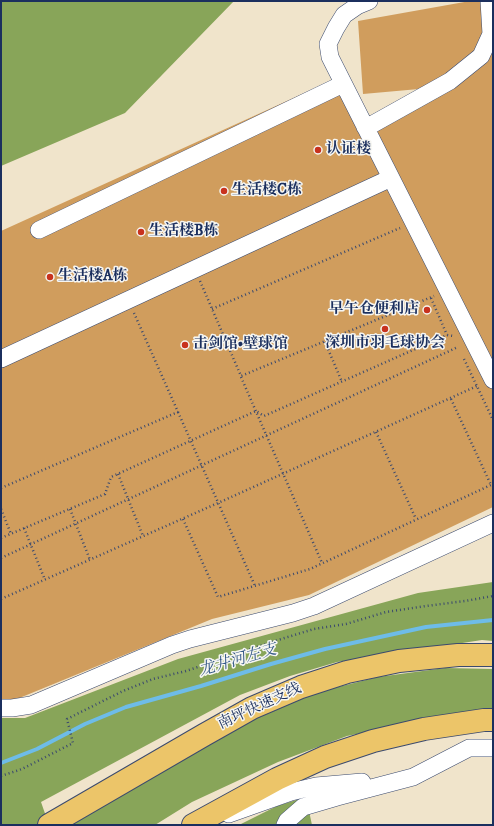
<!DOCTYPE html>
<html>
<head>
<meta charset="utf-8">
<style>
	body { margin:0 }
	#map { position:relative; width:494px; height:826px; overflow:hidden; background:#f0e4cb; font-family:"IM FELL DW Pica",serif }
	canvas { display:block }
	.frame { position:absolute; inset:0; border:2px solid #1b2f5e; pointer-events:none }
</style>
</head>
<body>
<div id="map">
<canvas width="494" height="826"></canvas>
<div class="frame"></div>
</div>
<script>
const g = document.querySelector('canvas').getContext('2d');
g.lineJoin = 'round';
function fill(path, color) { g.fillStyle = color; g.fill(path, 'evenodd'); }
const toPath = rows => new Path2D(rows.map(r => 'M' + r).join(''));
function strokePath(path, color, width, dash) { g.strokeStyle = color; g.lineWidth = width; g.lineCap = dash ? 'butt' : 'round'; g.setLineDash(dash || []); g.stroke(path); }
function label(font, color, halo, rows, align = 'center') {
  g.font = font + ' "IM FELL DW Pica","Noto Serif SC",serif'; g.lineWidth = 3; g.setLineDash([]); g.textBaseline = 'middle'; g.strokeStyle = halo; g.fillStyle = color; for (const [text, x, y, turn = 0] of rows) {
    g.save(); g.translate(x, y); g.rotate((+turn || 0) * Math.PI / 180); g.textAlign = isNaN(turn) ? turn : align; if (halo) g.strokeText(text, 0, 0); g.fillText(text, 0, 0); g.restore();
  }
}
const forest = toPath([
	[1,1,234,1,125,113,1,166],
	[493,582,493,641,482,640,337,662,290,676,240,695,41,802,49,825,1,825,1,718,25,718,178,659,418,593],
	[445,668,493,669,493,713,430,719,347,736,278,762,192,802,155,825,59,825,234,726,302,696,378,677],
	[306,797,312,825,239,825,277,806]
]);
const stream = toPath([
	[1,763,37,749,85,724,126,707,201,686,271,664,325,649,426,627,493,620]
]);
const building = toPath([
	[470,1,493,1,493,507,309,595,212,619,17,699,1,700,1,231,344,75,368,121,430,88,363,94,358,21]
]);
const path = toPath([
	[200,281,241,376,434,296],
	[431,298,447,335],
	[212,309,400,228],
	[325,342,342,382],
	[464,359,493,420],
	[241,377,322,563],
	[451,399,491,485],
	[178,412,255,586],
	[376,432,416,519],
	[118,474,143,536],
	[1,488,178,412,134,313],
	[1,509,11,534],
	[70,509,90,560],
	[183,519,218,597,310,569,493,484],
	[24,528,45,580],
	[1,538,105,494,111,477,256,411,264,416,447,335,453,336],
	[1,558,458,347],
	[1,599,218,503,477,386],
	[1,776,22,769,73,743,67,719,123,691,153,679,186,671,278,640,314,629,346,624,386,612,426,606,465,601,493,596]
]);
const minor = toPath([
	[369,1,357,6,344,15,336,28,328,44,330,57,493,380],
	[365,127,373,124,450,81,481,56,491,34,489,1],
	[39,230,343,84],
	[1,359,391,178],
	[1,708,12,708,31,705,172,645,190,639,293,613,314,606,493,523],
	[229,814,291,792,316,786,362,782],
	[285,825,287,821,303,807,337,797,413,777,469,748,493,748]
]);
const highway = toPath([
	[49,825,204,735,252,708,301,687,347,672,399,661,458,655,493,655],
	[193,825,277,779,325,757,373,741,424,729,484,720,493,720]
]);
const markers = [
	[318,150,4,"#c8321e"],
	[224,191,4,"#c8321e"],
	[141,232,4,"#c8321e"],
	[50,277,4,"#c8321e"],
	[427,310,4,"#c8321e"],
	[385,329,4,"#c8321e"],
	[185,345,4,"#c8321e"]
];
const poiNames = [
	["认证楼",326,150],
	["生活楼C栋",232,191],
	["生活楼B栋",149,232],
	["生活楼A栋",58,277],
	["早午仓便利店",419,310,"right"],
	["深圳市羽毛球协会",385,344,"center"],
	["击剑馆•壁球馆",193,345]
];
const streetNames = [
	["南坪快速支线",260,707,-25]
];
const waterNames = [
	["龙井河左支",238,661,-16]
];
fill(forest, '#88a559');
strokePath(stream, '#6ebce8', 4);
fill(building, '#d09d5d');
strokePath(minor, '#3b4a6e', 18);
strokePath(highway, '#3b4a6e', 24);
strokePath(path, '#3b4a6e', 2.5, [1, 3]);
strokePath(minor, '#fff', 17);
strokePath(highway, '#ecc569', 22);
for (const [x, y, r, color] of markers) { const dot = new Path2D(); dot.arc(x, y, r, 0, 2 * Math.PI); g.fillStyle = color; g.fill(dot); strokePath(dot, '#f6f6f2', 1.5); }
label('bold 15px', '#1b2f5e', '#f6f6f2', poiNames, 'left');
label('15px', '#1b2f5e', '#f6f6f2', streetNames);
label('italic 16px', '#345987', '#f6f6f2', waterNames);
</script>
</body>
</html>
